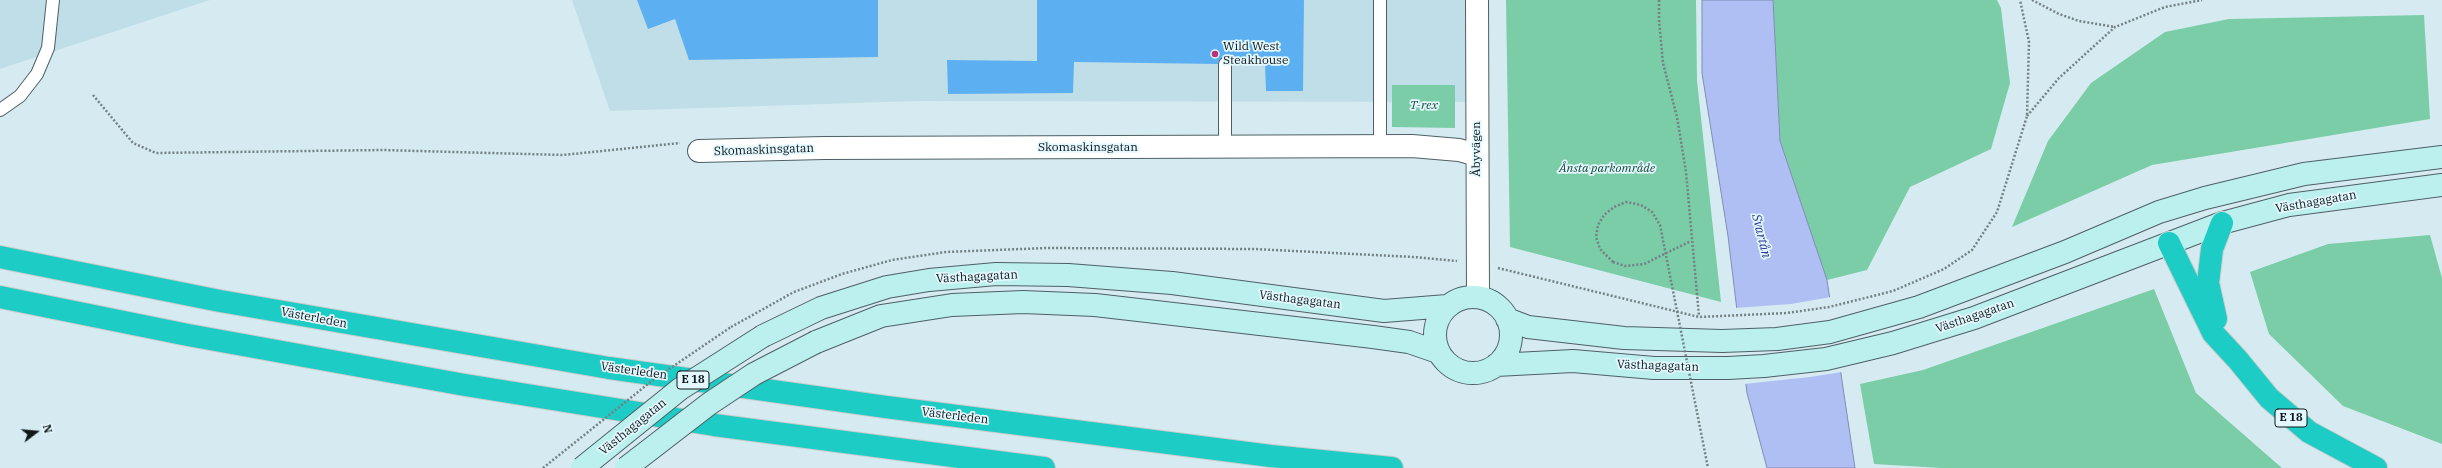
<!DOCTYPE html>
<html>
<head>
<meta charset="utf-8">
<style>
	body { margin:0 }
	#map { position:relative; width:2442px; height:468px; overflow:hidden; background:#d6ebf1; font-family:"IBM Plex Serif",serif }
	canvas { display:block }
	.north { position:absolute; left:16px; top:412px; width:40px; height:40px; -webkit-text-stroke:3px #e3f8fe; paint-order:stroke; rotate:74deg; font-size:11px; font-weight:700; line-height:16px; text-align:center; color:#0f1719 }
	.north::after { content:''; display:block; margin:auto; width:14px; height:18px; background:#0f1719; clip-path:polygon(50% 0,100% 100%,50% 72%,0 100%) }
</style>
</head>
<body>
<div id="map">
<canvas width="2442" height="468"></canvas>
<div class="north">N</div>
</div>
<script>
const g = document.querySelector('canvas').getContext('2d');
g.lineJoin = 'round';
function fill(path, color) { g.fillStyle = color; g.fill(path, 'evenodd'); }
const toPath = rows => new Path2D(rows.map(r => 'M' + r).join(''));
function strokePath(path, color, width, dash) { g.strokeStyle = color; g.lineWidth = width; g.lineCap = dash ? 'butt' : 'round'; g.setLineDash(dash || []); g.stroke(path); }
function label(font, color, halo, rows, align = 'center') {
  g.font = font + ' "IBM Plex Serif",serif'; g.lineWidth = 3.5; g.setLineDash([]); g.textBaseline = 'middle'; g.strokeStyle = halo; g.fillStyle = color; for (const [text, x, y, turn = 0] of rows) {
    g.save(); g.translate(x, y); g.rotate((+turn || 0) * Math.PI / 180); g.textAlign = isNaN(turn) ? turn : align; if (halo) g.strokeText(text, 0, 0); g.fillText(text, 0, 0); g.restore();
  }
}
const built = toPath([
	[0,0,210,0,0,69],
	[572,0,1467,0,1467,102,917,101,610,111]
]);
const green = toPath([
	[1506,0,1696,0,1697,81,1721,302,1510,247],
	[1773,0,1997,0,2001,8,2010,83,1991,149,1910,187,1867,270,1827,280,1780,141],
	[2424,15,2430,119,2152,165,2012,227,2048,141,2091,83,2165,32,2229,19],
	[1392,85,1455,85,1455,128,1392,127],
	[2430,235,2442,278,2442,444,2343,406,2269,334,2250,272,2328,244],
	[2154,289,2196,393,2282,468,1941,468,1874,464,1860,384,1923,370]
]);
const water = toPath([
	[1702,0,1773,0,1780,141,1827,280,1855,468,1767,468,1747,393,1728,236,1702,73,1702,0]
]);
const pier = toPath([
	[1831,297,1842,372,1810,377,1744,384,1735,308,1791,304]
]);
const building = toPath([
	[637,0,878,0,878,57,689,60,675,19,648,29],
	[1037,0,1304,0,1303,91,1266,91,1265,64,1232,64,1229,58,1225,57,1219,60,1218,64,1074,62,1073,93,948,94,947,60,1037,61]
]);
const path = toPath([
	[1659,0,1659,20,1663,63,1677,117,1686,172,1699,316],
	[2032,0,2059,14,2079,21,2115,27],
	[93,95,133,143,156,153,382,150,563,155,680,143],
	[2027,116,2059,78,2115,27,2165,7,2202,0],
	[1613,262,1625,266,1644,264,1691,241],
	[1498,268,1699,317,1787,313,1829,307,1893,291,1944,269,1972,250,1997,212,2027,116,2029,42,2020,0],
	[731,327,794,292,842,274,892,260,946,252,1046,248,1254,249,1414,257,1457,261]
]);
const lane = toPath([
	[0,110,20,96,37,74,48,48,53,0],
	[1380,147,1380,0],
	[1225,148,1225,64]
]);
const street = toPath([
	[1477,0,1478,297],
	[699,151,824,148,1412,146,1459,150,1477,155]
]);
const secondary = toPath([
	'1435 335a38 38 0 1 1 76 0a38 38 0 1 1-76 0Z',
	[1507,319,1528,327,1624,338,1722,341,1777,339,1830,332,1919,307,2065,252,2159,212,2205,198,2304,174,2442,157],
	[763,336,821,308,887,287,929,280,996,274,1068,275,1172,283,1384,311,1447,306],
	[816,342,881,316,952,305,1023,302,1095,305,1373,337,1409,342,1438,352],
	[1496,365,1573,361,1654,368,1728,368,1764,366,1826,359,1893,343,1974,318,2222,223,2289,205,2442,185]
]);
const highway = toPath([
	[2169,243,2213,333,2238,360,2269,398,2309,432,2376,468],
	[0,257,220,301,609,368,886,407,1271,456,1392,468],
	[0,297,188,335,465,385,714,425,1044,468],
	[2216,319,2208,283,2212,249,2222,223]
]);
const pathBridge = toPath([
	[1613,262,1600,249,1596,237,1598,225,1604,215,1614,207,1626,202,1641,205,1652,212,1660,225,1708,468],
	[543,468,653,380,731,327]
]);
const secondaryBridge = toPath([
	[582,468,680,389,763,336],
	[626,468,709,404,754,374,816,342]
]);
const markers = [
	[1215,54,4,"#b73379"]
];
const shields = [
	[693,380,32],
	[2291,418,32]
];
const shieldNames = [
	["E 18",693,380],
	["E 18",2291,418]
];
const poiNames = [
	["Wild West",1223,47],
	["Steakhouse",1223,61]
];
const parkNames = [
	["T-rex",1424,106],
	["Ånsta parkområde",1607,169]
];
const streetNames = [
	["Skomaskinsgatan",1088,148],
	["Åbyvägen",1477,149,-90],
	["Skomaskinsgatan",764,150,-2],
	["Västhagagatan",2316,202,-10],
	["Västhagagatan",977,277,-3],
	["Västhagagatan",1300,300,7],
	["Västhagagatan",1975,316,-19],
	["Västerleden",314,318,11],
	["Västhagagatan",1658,366,2],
	["Västerleden",634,371,8],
	["Västerleden",955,416,7],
	["Västhagagatan",633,427,-39]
];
const waterNames = [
	["Svartån",1761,236,76]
];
fill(built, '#c0dee7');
fill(green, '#7acda7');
fill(water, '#afbff3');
strokePath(water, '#7f8db2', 1);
fill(pier, '#d6ebf1');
fill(building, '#5cb0f2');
strokePath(lane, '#4e6065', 14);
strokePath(street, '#4e6065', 24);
strokePath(secondary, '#4e6065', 24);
strokePath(highway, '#cacccc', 24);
strokePath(path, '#738185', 2.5, [2, 2]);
strokePath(lane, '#fff', 12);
strokePath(street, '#fff', 22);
strokePath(secondary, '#bbf0ee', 22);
strokePath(highway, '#1dccc5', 22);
strokePath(secondaryBridge, '#4e6065', 24, []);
strokePath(pathBridge, '#738185', 2.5, [2, 2]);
strokePath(secondaryBridge, '#bbf0ee', 22);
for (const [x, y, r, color] of markers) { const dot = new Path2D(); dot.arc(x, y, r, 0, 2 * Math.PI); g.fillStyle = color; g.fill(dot); strokePath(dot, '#e3f8fe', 1.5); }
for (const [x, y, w] of shields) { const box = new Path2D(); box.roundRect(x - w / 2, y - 9, w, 18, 3); g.fillStyle = '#e3f8fe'; g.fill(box); strokePath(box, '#0f1719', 1); }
label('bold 11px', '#0f1719', null, shieldNames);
label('12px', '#0f1719', '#e3f8fe', poiNames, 'left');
label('italic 12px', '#174734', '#e3f8fe', parkNames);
label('12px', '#0f1719', '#e3f8fe', streetNames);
label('italic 13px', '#2a3796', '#e3f8fe', waterNames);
</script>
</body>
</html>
